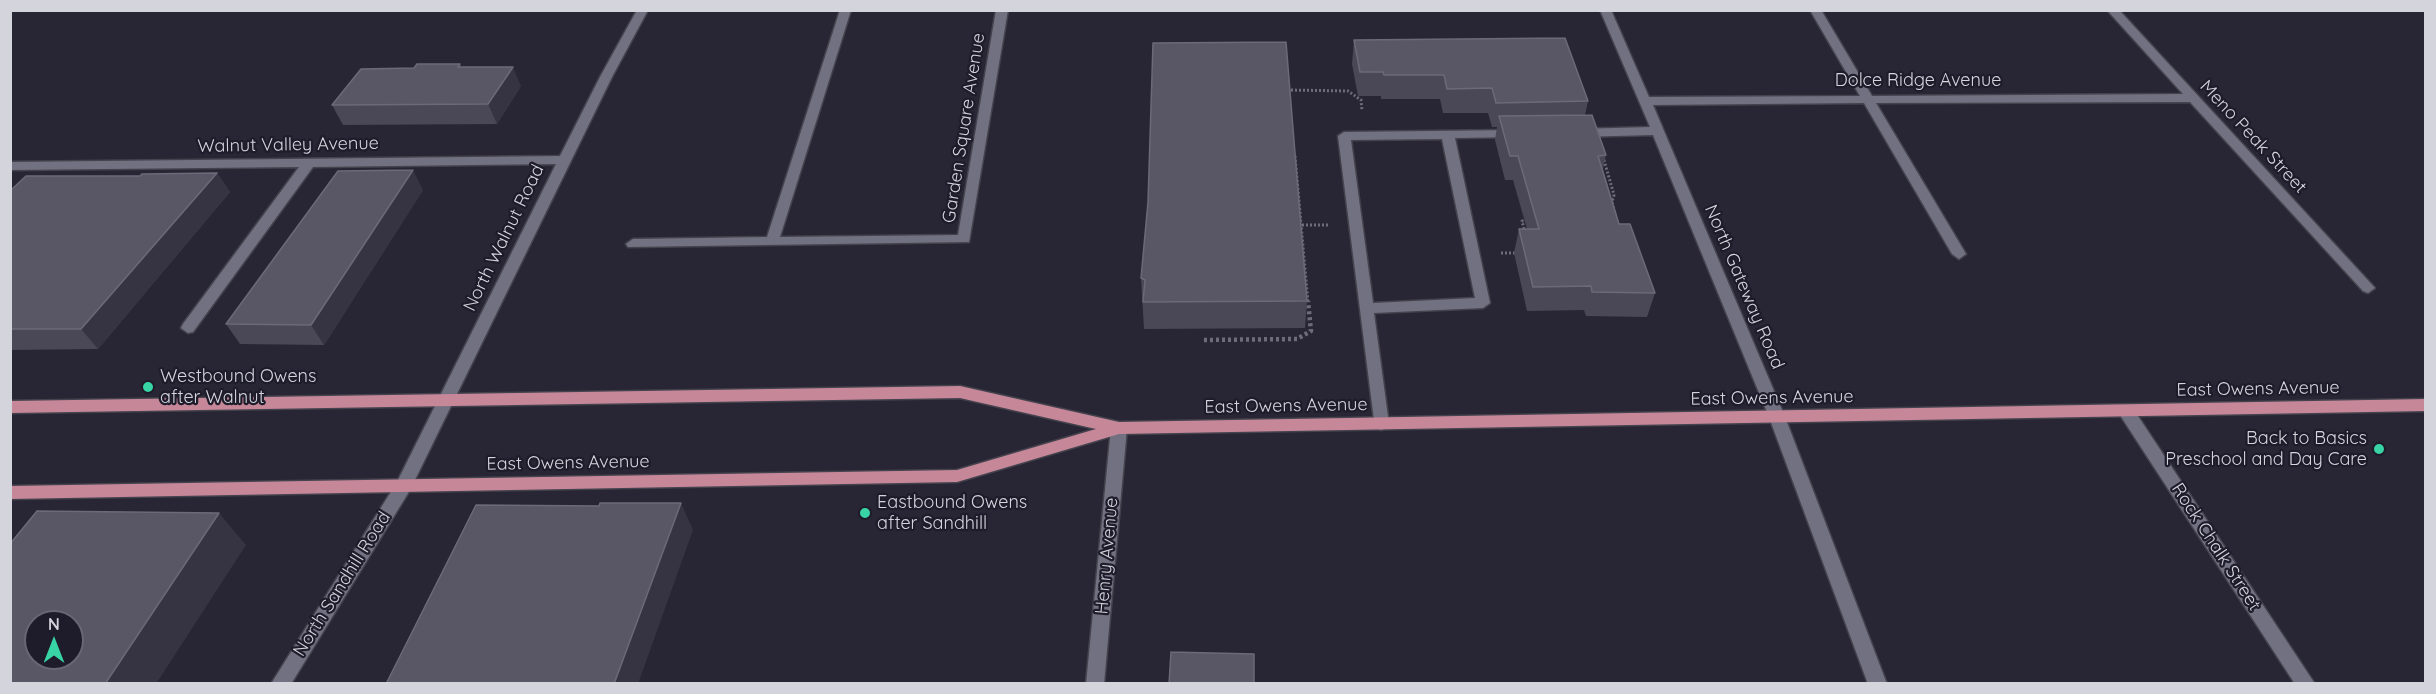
<!DOCTYPE html>
<html>
<head>
<meta charset="utf-8">
<style>
	body { margin:0 }
	#map { position:relative; width:2436px; height:694px; overflow:hidden; background:#282634; font-family:Quicksand,sans-serif }
	canvas { display:block }
	.frame { position:absolute; inset:0; border:12px solid #d4d4dd; pointer-events:none }
	.north { position:absolute; left:24px; top:610px; width:60px; height:60px; box-sizing:border-box; background:#1e1c2a; border:2px solid #676672; border-radius:50%; rotate:0deg; font-size:16px; font-weight:700; line-height:24px; text-align:center; color:#d4d4dd }
	.north::after { content:''; display:block; margin:auto; width:21px; height:27px; background:#39d4a5; clip-path:polygon(50% 0,100% 100%,50% 72%,0 100%) }
</style>
</head>
<body>
<div id="map">
<canvas width="2436" height="694"></canvas>
<div class="frame"></div>
<div class="north">N</div>
</div>
<script>
const g = document.querySelector('canvas').getContext('2d');
g.lineJoin = 'round';
const toPath = rows => new Path2D(rows.map(r => 'M' + r).join(''));
function strokePath(path, color, width, dash) { g.strokeStyle = color; g.lineWidth = width; g.lineCap = dash ? 'butt' : 'round'; g.setLineDash(dash || []); g.stroke(path); }
function fill(path, color) { g.fillStyle = color; g.fill(path, 'evenodd'); }
function label(font, color, halo, rows, align = 'center') {
  g.font = font + ' Quicksand,sans-serif'; g.lineWidth = 4.5; g.setLineDash([]); g.textBaseline = 'middle'; g.strokeStyle = halo; g.fillStyle = color; for (const [text, x, y, turn = 0] of rows) {
    g.save(); g.translate(x, y); g.rotate((+turn || 0) * Math.PI / 180); g.textAlign = isNaN(turn) ? turn : align; if (halo) g.strokeText(text, 0, 0); g.fillText(text, 0, 0); g.restore();
  }
}
const pathFar1 = toPath([
	[1289,92,1289,90,1348,91,1361,100,1362,111],
	[1295,156,1308,303],
	[1604,160,1614,195,1612,202,1616,218],
	[1302,225,1328,225],
	[1525,233,1522,221,1529,221],
	[1501,253,1518,253]
]);
const path = toPath([
	[1204,340,1297,339,1311,331,1308,301]
]);
const minor = toPath([
	[637,10,648,10,612,77,410,490,291,684,271,684,397,482,556,164,313,167,193,332,188,333,181,328,183,324,299,167,10,170,10,162,560,156,600,77,637,10],
	[840,10,851,10,780,237,958,235,996,10,1008,10,969,242,628,247,626,244,633,239,767,237,840,10],
	[1600,10,1611,10,1649,97,1860,96,1810,10,1821,10,1872,96,2183,94,2107,10,2119,10,2375,288,2368,293,2363,291,2190,102,1876,103,1966,254,1959,259,1952,254,1864,103,1653,105,1785,417,1887,684,1868,684,1769,417,1653,135,1577,137,1571,133,1577,129,1650,127,1600,10],
	[1514,130,1518,131,1520,134,1518,137,1455,138,1490,303,1483,308,1374,313,1389,424,1387,428,1381,430,1375,428,1338,136,1344,132,1514,130],
	[1442,139,1475,298,1373,303,1351,140,1442,139],
	[2126,405,2132,407,2315,684,2295,684,2120,415,2118,411,2120,407,2126,405],
	[1119,422,1125,424,1127,428,1104,684,1086,684,1111,428,1113,424,1119,422]
]);
const major = toPath([
	[960,386,1119,422,2426,399,2426,411,1119,434,957,482,10,499,10,486,957,470,1096,429,960,398,10,413,10,401,960,386]
]);
const wall = toPath([
	[1354,40,1588,101,1585,115,1606,155,1603,169,1619,224,1655,293,1647,317,1586,316,1584,310,1527,311,1514,253,1519,229,1527,229,1513,180,1505,180,1495,140,1497,127,1492,127,1488,113,1443,113,1440,99,1381,99,1381,96,1358,96,1352,64],
	[460,64,461,67,521,86,497,124,343,125,332,105],
	[217,173,230,192,98,349,10,350,10,191,140,176],
	[423,190,324,345,240,344,226,324],
	[1141,278,1307,301,1305,328,1144,329]
]);
const shadedWall = toPath([
	[513,67,521,86,497,124,488,104],
	[413,170,423,190,324,345,311,325],
	[217,173,230,192,98,349,81,329],
	[681,503,693,530,638,684,614,684],
	[219,513,246,545,156,684,105,684]
]);
const building = toPath([
	[1565,38,1588,101,1496,103,1492,88,1447,89,1444,75,1384,75,1383,72,1360,72,1354,40,1565,38],
	[1286,42,1307,301,1143,302,1145,280,1141,278,1148,202,1153,43,1286,42],
	[417,64,460,64,458,67,513,67,488,104,332,105,361,69,414,68,417,64],
	[1592,115,1606,155,1598,156,1619,224,1630,224,1655,293,1592,292,1591,286,1533,287,1519,229,1539,229,1518,156,1510,156,1499,116,1592,115],
	[413,170,311,325,226,324,338,171,413,170],
	[217,173,81,329,10,329,10,191,26,176,140,176,142,174,217,173],
	[600,503,681,503,614,684,386,684,476,505,599,506,600,503],
	[37,511,219,513,105,684,10,684,10,544,37,511],
	[36,622,72,622,72,658,36,658,36,622],
	[1171,652,1254,654,1254,684,1169,684,1171,652]
]);
const markers = [
	[148,387,6,"#39d4a5"],
	[2379,449,6,"#39d4a5"],
	[865,513,6,"#39d4a5"]
];
const streetNames = [
	["Dolce Ridge Avenue",1918,81],
	["Garden Square Avenue",964,128,-81],
	["Meno Peak Street",2253,137,47],
	["Walnut Valley Avenue",288,145,-1],
	["North Walnut Road",504,238,-64],
	["North Gateway Road",1744,287,67],
	["East Owens Avenue",2258,389,-1],
	["East Owens Avenue",1772,398,-1],
	["East Owens Avenue",1286,406,-1],
	["East Owens Avenue",568,463,-1],
	["Rock Chalk Street",2216,547,57],
	["Henry Avenue",1107,556,-85],
	["North Sandhill Road",342,584,-58]
];
const poiNames = [
	["Westbound Owens",160,377],
	["after Walnut",160,398],
	["Back to Basics",2367,439,"right"],
	["Preschool and Day Care",2367,460,"right"],
	["Eastbound Owens",877,503],
	["after Sandhill",877,524]
];
strokePath(minor, '#44424d', 3);
strokePath(major, '#44424d', 3);
strokePath(pathFar1, '#6d6c78', 3, [2, 2]);
strokePath(path, '#6d6c78', 4.5, [3, 3]);
fill(minor, '#727181');
fill(major, '#c68799');
fill(wall, '#4a4856');
fill(shadedWall, '#363442');
fill(building, '#595765');
strokePath(building, '#6c6a78', 1.5);
for (const [x, y, r, color] of markers) { const dot = new Path2D(); dot.arc(x, y, r, 0, 2 * Math.PI); g.fillStyle = color; g.fill(dot); strokePath(dot, '#1e1c2a', 2); }
label('18px', '#d4d4dd', '#1e1c2a', streetNames);
label('18px', '#d4d4dd', '#1e1c2a', poiNames, 'left');
</script>
</body>
</html>
